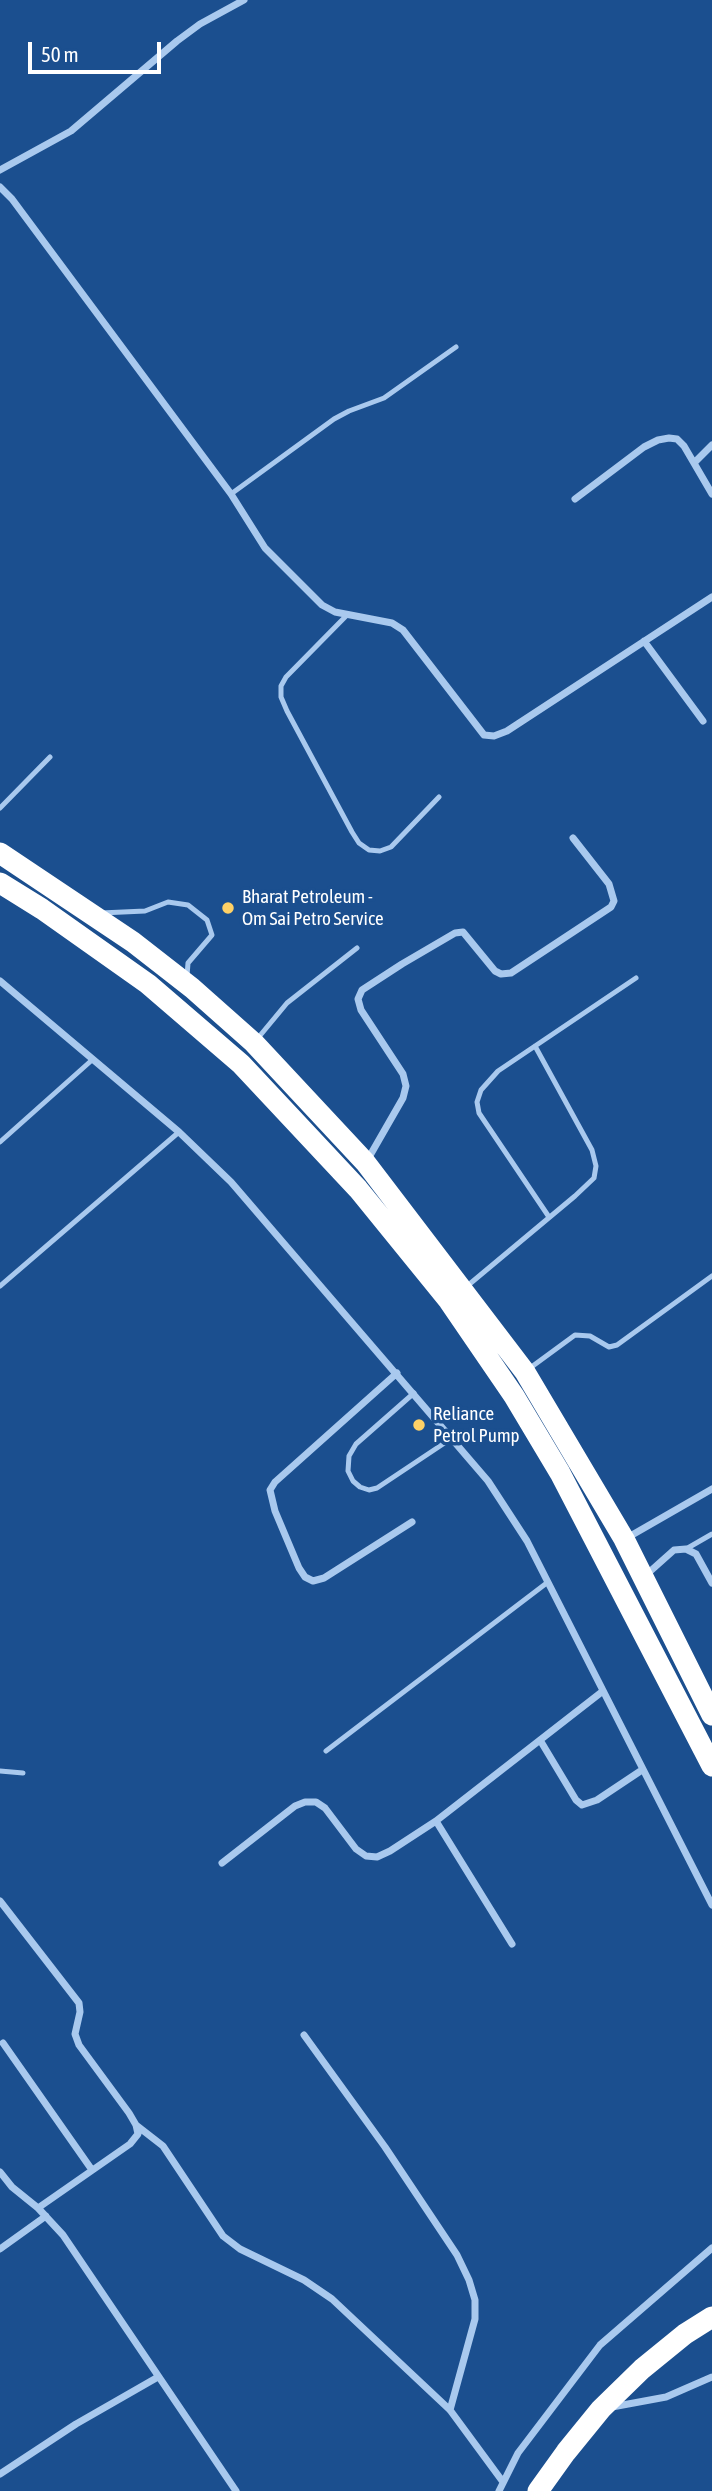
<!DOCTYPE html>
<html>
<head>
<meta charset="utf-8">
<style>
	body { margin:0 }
	#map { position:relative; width:712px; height:2491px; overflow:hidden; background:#1b4f8f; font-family:"Asap Condensed",sans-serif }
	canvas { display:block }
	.scale { position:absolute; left:28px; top:42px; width:133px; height:32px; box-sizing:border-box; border:4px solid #fff; border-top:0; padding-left:9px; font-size:21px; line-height:24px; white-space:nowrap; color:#fff; -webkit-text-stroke:5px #1b4f8f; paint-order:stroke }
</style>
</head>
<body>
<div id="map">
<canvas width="712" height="2491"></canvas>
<div class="scale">50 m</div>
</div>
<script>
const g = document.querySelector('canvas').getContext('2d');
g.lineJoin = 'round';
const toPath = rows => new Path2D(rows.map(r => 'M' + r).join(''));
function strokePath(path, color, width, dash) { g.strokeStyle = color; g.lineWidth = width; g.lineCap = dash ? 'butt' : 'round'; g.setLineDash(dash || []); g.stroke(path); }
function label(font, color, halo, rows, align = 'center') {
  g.font = font + ' "Asap Condensed",sans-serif'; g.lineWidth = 7; g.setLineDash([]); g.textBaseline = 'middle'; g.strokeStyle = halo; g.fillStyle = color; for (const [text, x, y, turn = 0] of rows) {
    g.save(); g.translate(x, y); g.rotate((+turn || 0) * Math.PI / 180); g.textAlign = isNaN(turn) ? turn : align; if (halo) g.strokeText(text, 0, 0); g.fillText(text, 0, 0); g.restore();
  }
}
const lane = toPath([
	[231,494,334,419,349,411,384,398,456,347],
	[348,614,286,677,281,686,281,697,287,711,352,832,359,843,369,850,380,851,391,847,439,797],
	[0,808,50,757],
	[101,913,145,911,168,902,188,905,207,920,212,935,188,963,187,976],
	[258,1038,287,1003,357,948],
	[0,1142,92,1060],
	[549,1217,479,1113,477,1102,481,1090,498,1071,636,978],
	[0,1286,179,1132],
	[466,1287,575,1196,594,1178,596,1166,592,1150,535,1046],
	[530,1368,575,1335,590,1336,609,1347,617,1345,712,1276],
	[414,1393,356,1444,349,1456,348,1471,353,1481,360,1487,369,1490,377,1488,452,1438],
	[686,1549,712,1534],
	[326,1751,548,1582],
	[0,1771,23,1773]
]);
const street = toPath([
	[0,170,71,131,177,41,200,24,244,0],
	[0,187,12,199,231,494,265,548,322,605,335,612,392,623,403,630,484,735,494,736,507,731,712,597],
	[694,463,712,445],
	[575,499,644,447,658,440,669,438,677,439,684,446,712,494],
	[644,641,703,721],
	[0,981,179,1132,231,1182,488,1481,527,1541,712,1905],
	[368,1159,403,1098,406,1086,403,1074,361,1010,358,999,362,990,402,964,455,933,463,932,495,971,501,974,511,973,611,907,614,901,609,884,573,838],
	[397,1373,275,1482,270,1490,275,1511,299,1568,305,1577,313,1581,324,1578,412,1522],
	[625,1539,712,1489],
	[646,1575,674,1550,686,1549,696,1554,712,1583],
	[540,1740,576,1800,582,1805,597,1800,642,1770],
	[436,1821,512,1944],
	[222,1863,295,1806,305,1802,316,1802,325,1808,356,1849,366,1856,377,1857,390,1851,436,1821,603,1691],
	[0,1901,79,2003,80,2012,75,2034,79,2045,129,2113,136,2125,138,2134,130,2144,38,2208],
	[304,2035,385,2147,457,2255,469,2280,475,2300,475,2319,450,2410],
	[3,2043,92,2170],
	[136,2125,163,2146,223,2236,240,2249,304,2280,332,2299,450,2410,503,2482],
	[0,2172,12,2187,38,2208,63,2235,236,2491],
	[0,2249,46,2216],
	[612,2407,666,2397,712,2377],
	[0,2474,76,2424,158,2377],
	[499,2491,518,2453,600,2345,712,2248]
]);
const highway = toPath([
	[0,853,133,942,192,988,254,1043,365,1162,525,1372,624,1539,712,1715],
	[0,883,42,909,148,984,241,1064,358,1189,449,1301,514,1396,560,1473,712,1766],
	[538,2491,566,2452,601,2409,642,2369,685,2334,712,2317]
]);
const markers = [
	[228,908,7,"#ffd166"],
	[419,1425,7,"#ffd166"]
];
const poiNames = [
	["Bharat Petroleum -",242,897],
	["Om Sai Petro Service",242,919],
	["Reliance",433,1414],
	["Petrol Pump",433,1436]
];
strokePath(lane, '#a9c9ee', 5);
strokePath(street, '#a9c9ee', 7);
strokePath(highway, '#fff', 21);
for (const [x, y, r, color] of markers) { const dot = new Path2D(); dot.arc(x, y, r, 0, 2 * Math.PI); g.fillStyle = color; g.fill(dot); strokePath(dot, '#1b4f8f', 2.5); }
label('19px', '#fff', '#1b4f8f', poiNames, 'left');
</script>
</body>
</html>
